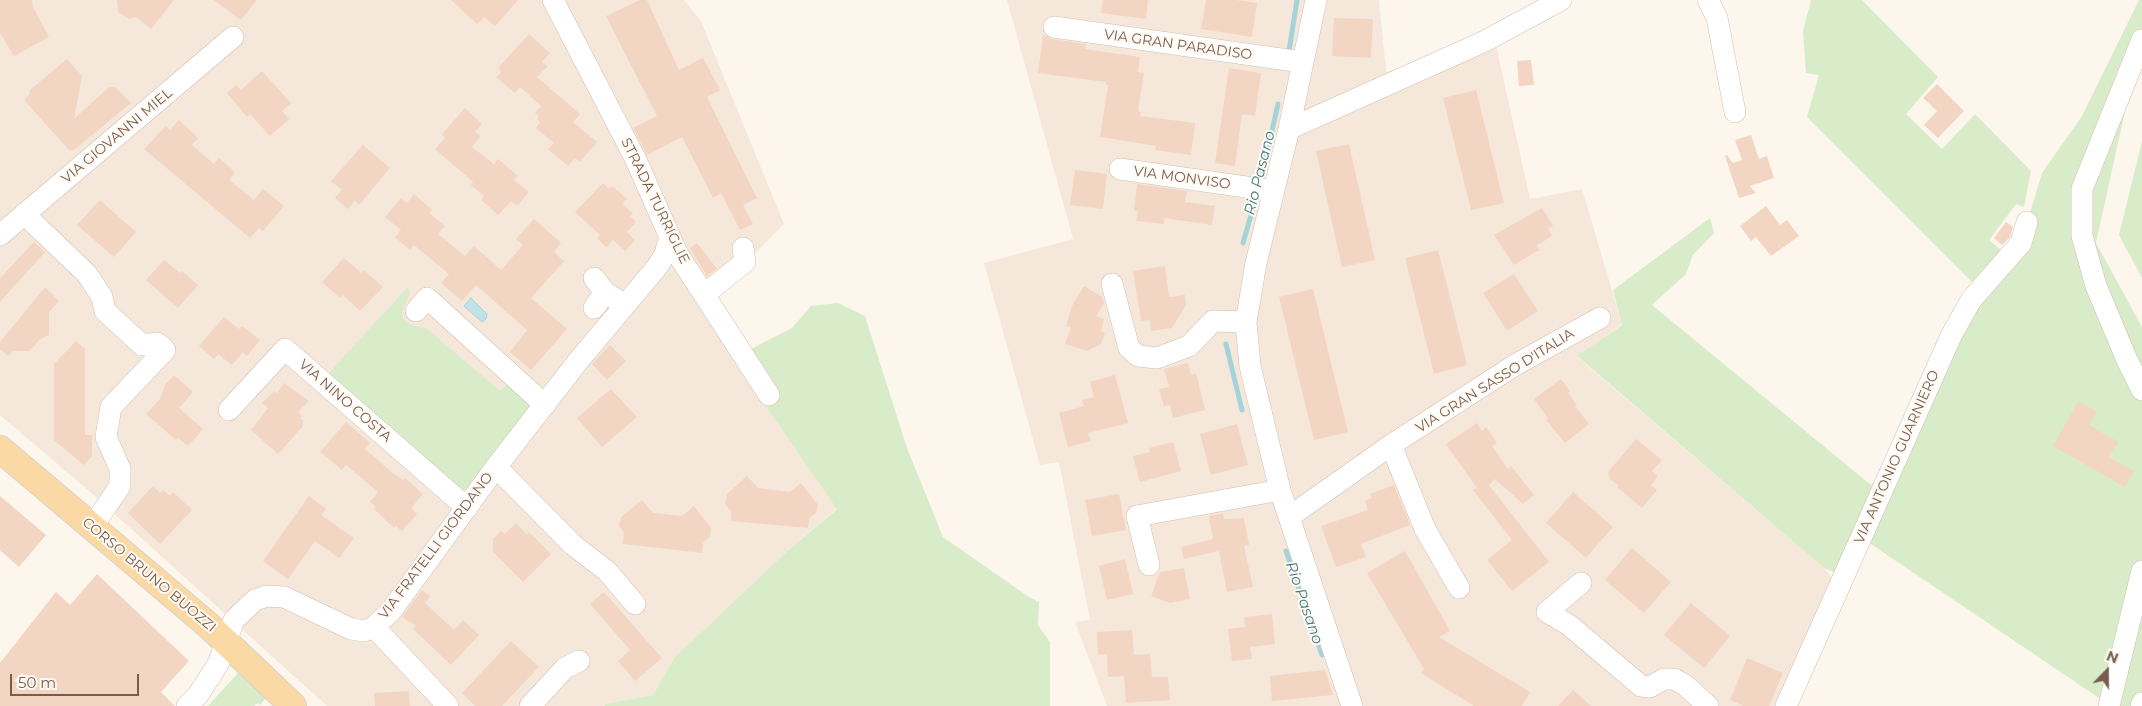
<!DOCTYPE html>
<html>
<head>
<meta charset="utf-8">
<style>
	body { margin:0 }
	#map { position:relative; width:2142px; height:706px; overflow:hidden; background:#fdf6ec; font-family:Montserrat,sans-serif }
	canvas { display:block }
	.north { position:absolute; left:2082px; top:646px; width:50px; height:50px; -webkit-text-stroke:4px #fffaf3; paint-order:stroke; rotate:22deg; font-size:14px; font-weight:700; line-height:20px; text-align:center; color:#7a5c4d }
	.north::after { content:''; display:block; margin:auto; width:18px; height:22px; background:#7a5c4d; clip-path:polygon(50% 0,100% 100%,50% 72%,0 100%) }
	.scale { position:absolute; left:10px; top:674px; width:129px; height:22px; box-sizing:border-box; border:2px solid #7a5c4d; border-top:0; padding-left:6px; font-size:15px; line-height:18px; white-space:nowrap; color:#7a5c4d; -webkit-text-stroke:4px #fffaf3; paint-order:stroke }
</style>
</head>
<body>
<div id="map">
<canvas width="2142" height="706"></canvas>
<div class="north">N</div>
<div class="scale">50 m</div>
</div>
<script>
const g = document.querySelector('canvas').getContext('2d');
g.lineJoin = 'round';
function fill(path, color) { g.fillStyle = color; g.fill(path, 'evenodd'); }
const toPath = rows => new Path2D(rows.map(r => 'M' + r).join(''));
function strokePath(path, color, width, dash) { g.strokeStyle = color; g.lineWidth = width; g.lineCap = dash ? 'butt' : 'round'; g.setLineDash(dash || []); g.stroke(path); }
function label(font, color, halo, rows, align = 'center') {
  g.font = font + ' Montserrat,sans-serif'; g.lineWidth = 4; g.setLineDash([]); g.textBaseline = 'middle'; g.strokeStyle = halo; g.fillStyle = color; for (const [text, x, y, turn = 0] of rows) {
    g.save(); g.translate(x, y); g.rotate((+turn || 0) * Math.PI / 180); g.textAlign = isNaN(turn) ? turn : align; if (halo) g.strokeText(text, 0, 0); g.fillText(text, 0, 0); g.restore();
  }
}
const residential = toPath([
	[0,0,684,0,701,21,784,224,701,308,837,508,785,553,674,658,653,695,606,704,605,706,327,706,88,490,0,415],
	[1007,0,1379,0,1386,72,1496,45,1530,199,1582,189,1622,324,1577,357,1824,568,1845,594,1795,706,1107,706,1075,622,1090,620,1059,462,1040,465,984,263,1073,239]
]);
const green = toPath([
	[1811,0,1862,0,1938,77,1906,114,1942,149,1975,114,2031,171,2024,207,2016,204,1989,240,2001,250,1972,282,1807,117,1819,75,1806,73,1803,31],
	[2139,0,2142,0,2142,60,2125,111,2096,243,2142,327,2142,706,2100,706,2102,700,1862,538,1844,576,1824,568,1577,356,1622,325,1613,290,1710,218,1714,233,1693,255,1686,274,1652,305,1871,485,1912,438,1966,322,2021,243,2042,173,2082,116],
	[2142,141,2142,278,2119,235],
	[407,288,410,292,402,312,403,318,411,325,426,328,500,391,511,380,536,403,471,489,462,491,326,376],
	[838,303,865,316,907,448,943,537,1029,597,1039,602,1038,625,1050,642,1050,706,605,706,605,704,653,695,674,658,785,553,837,509,750,383,741,354,792,328,811,306],
	[238,673,266,698,260,705,258,703,254,706,208,706]
]);
const water = toPath([
	[471,298,487,314,486,319,482,322,464,306,471,298]
]);
const stream = toPath([
	[1289,51,1297,0],
	[1260,184,1278,104],
	[1243,243,1257,194],
	[1226,344,1242,410],
	[1286,551,1322,655]
]);
const building = toPath([
	[0,0,32,0,33,7,49,37,14,56,0,33],
	[117,0,174,0,151,29,136,17,129,19,118,12],
	[214,0,257,0,241,20],
	[451,0,518,0,495,26,484,17,477,24],
	[640,0,647,0,679,70,703,58,720,90,707,97,757,198,743,205,753,224,740,230,721,193,713,198,682,137,647,155,633,128,657,116,606,16],
	[1103,0,1148,0,1146,19,1101,13],
	[1206,0,1236,0,1257,3,1252,37,1201,29],
	[1334,18,1373,19,1371,58,1332,56],
	[529,34,550,53,542,62,548,66,537,77,580,114,573,122,597,142,580,162,575,158,568,166,548,149,554,143,536,128,540,122,537,119,539,116,535,113,541,106,520,87,515,93,496,77,501,72,498,68],
	[1043,35,1052,39,1086,44,1085,49,1140,57,1138,72,1144,73,1138,111,1141,112,1140,116,1195,123,1191,155,1155,150,1156,146,1100,137,1108,85,1106,85,1106,82,1038,73],
	[67,59,82,76,74,119,109,87,115,87,131,103,74,150,69,150,24,100,29,95,30,90],
	[1531,60,1534,85,1519,86,1517,61],
	[1229,68,1261,73,1255,116,1242,114,1235,166,1215,163],
	[262,71,291,103,282,111,289,119,270,136,250,114,247,117,227,93,236,85,241,90],
	[1937,84,1964,111,1938,138,1924,125,1937,111,1923,98],
	[1476,90,1504,203,1471,210,1443,98],
	[465,108,482,124,475,132,481,136,472,147,494,164,498,159,518,176,514,180,529,192,517,206,511,201,498,215,481,200,484,196,471,185,473,182,435,149,445,138,442,134],
	[179,120,198,138,192,145,214,164,219,158,235,172,229,180,254,200,263,189,284,206,263,231,259,228,250,238,144,149,166,126,170,130],
	[1751,135,1759,159,1767,156,1774,178,1750,186,1756,193,1739,198,1725,156,1727,155,1733,163,1742,160,1735,140],
	[1349,144,1375,260,1342,267,1316,151],
	[363,145,390,168,359,205,355,201,348,209,335,198,342,190,331,181],
	[1075,170,1107,174,1103,209,1070,205],
	[603,183,609,189,612,186,627,199,622,204,633,213,630,216,636,222,627,232,635,240,625,251,613,240,606,247,597,238,600,235,575,212],
	[1137,184,1187,191,1185,202,1215,206,1212,225,1164,218,1164,224,1136,221,1138,211,1134,211],
	[414,194,432,210,429,213,445,226,438,234,465,256,474,246,501,270,523,245,516,239,534,219,561,243,554,252,564,261,531,298,567,329,531,370,510,352,527,330,476,285,462,301,441,283,449,274,414,245,410,250,395,237,401,230,385,217,401,198,407,203],
	[100,200,136,232,114,257,77,225],
	[1766,206,1780,225,1787,220,1799,236,1771,256,1756,237,1751,241,1740,226],
	[1542,208,1553,226,1548,229,1552,236,1536,246,1539,250,1514,265,1494,235],
	[2006,222,2013,227,2010,237,2002,245,1994,238],
	[34,242,45,252,0,302,0,278],
	[697,243,717,269,707,276,690,248],
	[1438,250,1467,365,1434,374,1405,258],
	[344,258,361,273,364,270,383,287,360,311,343,295,340,298,322,282],
	[164,260,180,273,182,271,198,285,178,308,146,280],
	[1165,266,1169,297,1185,295,1186,305,1172,328,1151,331,1150,320,1141,321,1133,271],
	[1514,274,1538,311,1507,331,1483,293],
	[1084,286,1102,297,1104,303,1096,316,1104,319,1101,331,1105,333,1101,344,1087,351,1065,344,1071,327,1066,326,1072,306],
	[45,287,59,301,49,312,49,335,40,339,30,351,13,351,8,356,0,349,0,342],
	[1313,289,1348,432,1314,440,1279,297],
	[224,317,239,329,242,326,260,340,247,356,243,352,232,365,218,354,214,359,199,346],
	[76,341,85,349,85,435,92,435,92,456,84,465,54,440,54,364],
	[610,345,626,361,607,380,592,364],
	[1188,363,1191,375,1196,373,1205,410,1173,418,1170,405,1164,406,1159,389,1169,387,1164,369],
	[174,375,193,392,179,408,203,429,188,446,178,438,176,440,146,414,160,399,165,385],
	[1115,375,1128,423,1088,433,1091,441,1068,447,1059,413,1084,406,1082,400,1094,397,1090,382],
	[1561,379,1570,391,1568,393,1577,405,1575,406,1589,424,1565,443,1546,420,1548,418,1534,399],
	[284,383,309,401,298,412,302,416,300,418,303,420,303,426,278,454,251,430,268,408,262,403,274,391,277,393],
	[611,389,637,417,602,447,577,418],
	[2078,401,2097,412,2089,425,2118,442,2109,457,2134,471,2125,487,2053,446],
	[346,422,370,443,365,449,394,474,403,480,405,478,423,494,411,508,417,514,402,531,396,526,394,528,374,509,376,507,370,502,378,492,346,465,342,470,320,452],
	[1477,423,1482,431,1486,427,1497,443,1492,446,1508,469,1511,466,1534,495,1523,504,1495,479,1489,485,1549,562,1512,591,1487,560,1512,540,1473,490,1477,488,1446,444],
	[1237,424,1248,465,1211,475,1200,434],
	[1636,439,1662,460,1652,471,1658,476,1651,485,1657,490,1642,508,1617,487,1619,486,1610,479,1608,472],
	[1173,442,1181,471,1140,482,1133,456,1150,452,1149,448],
	[747,476,758,488,790,492,801,483,818,505,816,513,809,518,808,528,731,521,731,511,725,504,727,494],
	[1394,485,1410,525,1361,544,1366,557,1336,567,1321,526,1368,510,1365,501,1372,498,1370,494],
	[153,486,160,493,163,490,170,496,173,492,192,510,160,544,128,513],
	[1573,492,1613,527,1586,558,1546,523],
	[1119,494,1126,530,1092,536,1085,500],
	[0,496,46,535,19,567,0,550],
	[309,496,326,509,321,515,354,538,339,558,315,541,288,579,263,561],
	[642,500,653,513,682,516,694,506,711,528,710,536,703,543,702,553,623,544,624,532,619,526,621,517],
	[1223,513,1224,519,1244,518,1249,545,1244,546,1253,587,1227,592,1219,551,1184,559,1181,547,1213,539,1209,516],
	[516,523,527,535,529,532,551,554,523,582,493,552,493,539,501,531,505,534],
	[1632,548,1671,582,1644,613,1605,580],
	[1405,551,1450,631,1439,637,1530,692,1522,706,1474,706,1421,673,1424,669,1367,573],
	[1125,559,1133,594,1107,600,1099,566],
	[1184,568,1190,599,1170,603,1151,596,1160,572],
	[97,574,189,661,161,692,175,706,0,706,0,663,56,592,70,605],
	[422,590,430,596,425,603,454,630,463,620,479,635,451,665,413,629,416,626,402,617],
	[604,592,662,658,635,681,618,661,630,650,590,604],
	[1691,603,1730,636,1704,668,1664,635],
	[1272,614,1275,644,1250,647,1252,659,1232,661,1228,629,1245,627,1244,617],
	[1132,630,1134,655,1150,654,1152,677,1168,677,1170,700,1126,703,1124,676,1108,677,1107,654,1098,655,1097,632],
	[511,641,539,667,502,706,475,706,462,693],
	[1747,658,1783,673,1769,706,1744,706,1730,700],
	[1325,670,1333,695,1272,701,1270,676],
	[1573,690,1591,706,1558,706],
	[409,691,410,706,375,706,374,693]
]);
const minor = toPath([
	[553,0,636,160,677,253,769,395],
	[1316,0,1289,129,1256,263,1246,322,1250,366,1280,490,1352,706],
	[1708,0,1717,18,1735,112],
	[1054,27,1302,62],
	[2142,40,2082,189,2082,236,2096,286,2127,360,2142,390],
	[1289,129,1485,41,1561,0],
	[1120,169,1274,191],
	[24,214,87,274,102,297,105,311,142,345,157,343,165,350,111,407,106,437,120,469,120,486,92,527],
	[0,235,233,37],
	[594,278,605,292,625,305],
	[1112,284,1129,348,1138,356,1157,358,1189,346,1213,321,1246,322],
	[705,294,745,262,743,248],
	[594,308,605,292],
	[416,311,427,298,545,405],
	[229,410,285,349,467,508],
	[1391,445,1425,529,1459,588],
	[496,467,573,545,607,571,635,604],
	[1289,517,1391,445,1515,365,1600,318],
	[1149,565,1137,516,1280,490],
	[1581,583,1547,612,1569,625,1641,686,1650,687,1664,679,1674,679,1685,685,1708,706],
	[374,627,448,706],
	[187,706,198,695,218,664,234,620,255,600,267,596,284,597,351,629,364,631,374,627,391,611,496,467,579,360,657,267,665,254,670,237],
	[530,706,565,668,579,661],
	[1786,706,1951,336,1971,300,2021,243,2027,222],
	[2109,706,2142,571],
	[2141,706,2142,703]
]);
const major = toPath([
	[0,449,208,625,293,706]
]);
const streetNames = [
	["VIA GRAN PARADISO",1178,45,8],
	["VIA GIOVANNI MIEL",117,136,-40],
	["VIA MONVISO",1182,178,8],
	["STRADA TURRIGLIE",655,201,64],
	["VIA GRAN SASSO D'ITALIA",1495,381,-32],
	["VIA NINO COSTA",345,401,41],
	["VIA ANTONIO GUARNIERO",1897,457,-66],
	["VIA FRATELLI GIORDANO",436,546,-53],
	["CORSO BRUNO BUOZZI",149,575,40]
];
const waterNames = [
	["Rio Pasano",1260,173,-76],
	["Rio Pasano",1304,603,71]
];
fill(residential, '#f5e8da');
fill(green, '#d8ecc9');
fill(water, '#bfe3e8');
strokePath(water, '#a5d3da', 1);
strokePath(stream, '#a5d3da', 5);
fill(building, '#f3d5c3');
strokePath(minor, '#d1beb0', 22);
strokePath(major, '#dad1cd', 28);
strokePath(minor, '#fff', 21);
strokePath(major, '#fbd9a5', 26);
label('14px', '#7a5c4d', '#fffaf3', streetNames);
label('italic 15px', '#437c86', '#fffaf3', waterNames);
</script>
</body>
</html>
